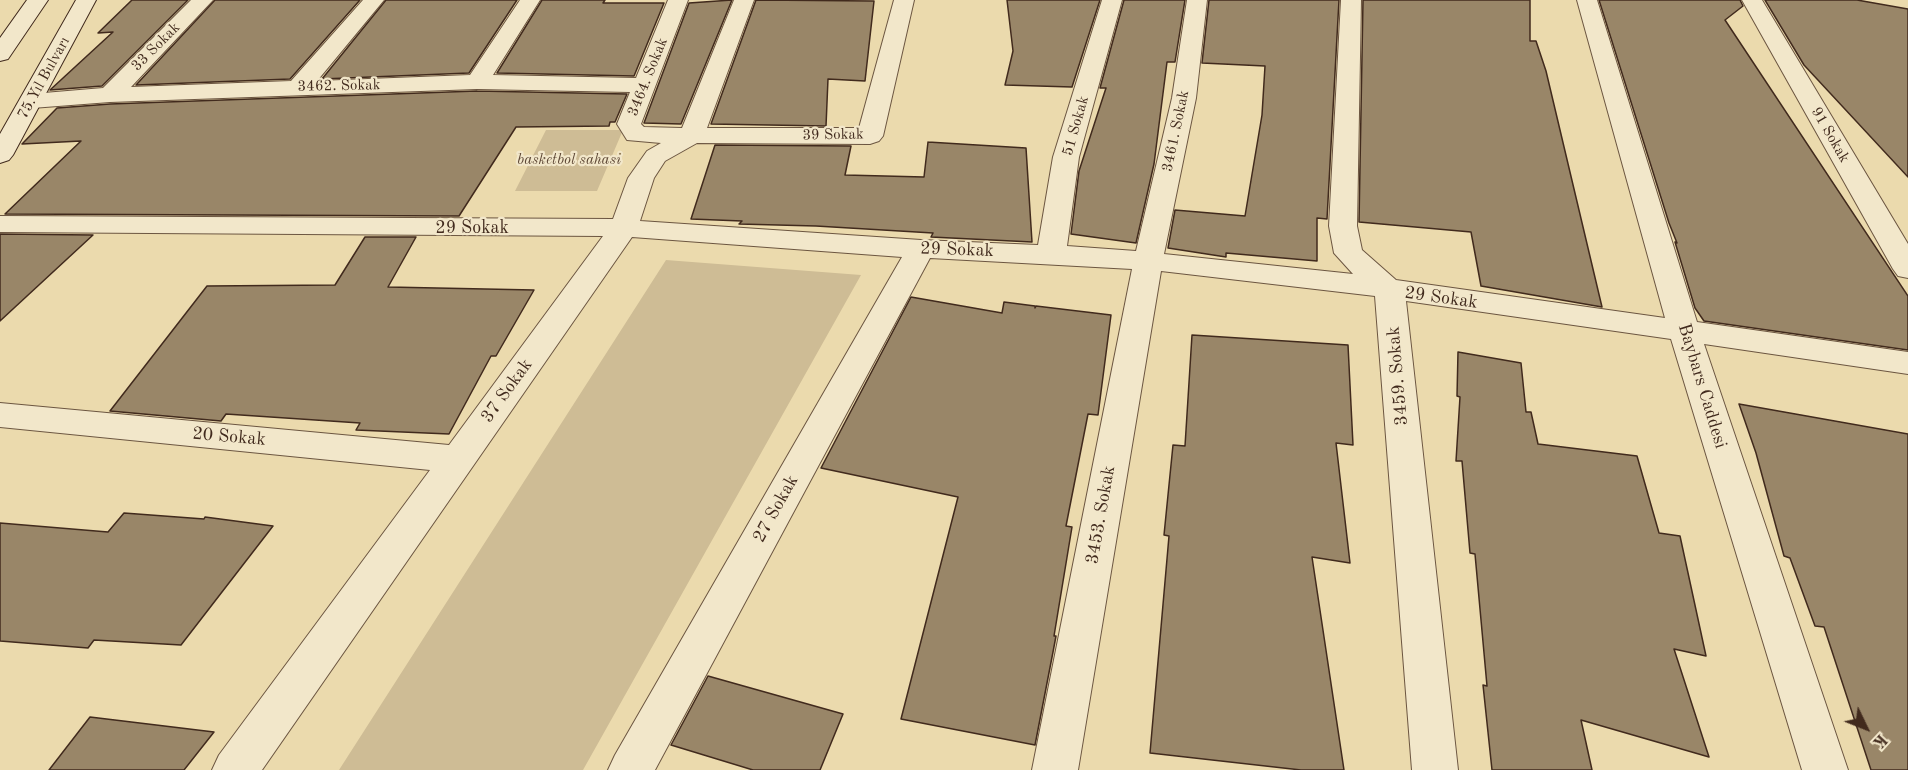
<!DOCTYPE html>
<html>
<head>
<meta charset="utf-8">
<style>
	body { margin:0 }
	#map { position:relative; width:1908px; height:770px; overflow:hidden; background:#ebdaad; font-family:"Old Standard TT",serif }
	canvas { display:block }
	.north { position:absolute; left:1836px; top:698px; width:60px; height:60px; -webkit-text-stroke:4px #f2e7ca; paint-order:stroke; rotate:133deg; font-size:16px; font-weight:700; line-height:24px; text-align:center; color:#412a1d }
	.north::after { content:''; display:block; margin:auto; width:21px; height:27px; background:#412a1d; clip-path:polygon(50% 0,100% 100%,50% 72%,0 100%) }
</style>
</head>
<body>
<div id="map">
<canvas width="1908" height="770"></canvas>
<div class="north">K</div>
</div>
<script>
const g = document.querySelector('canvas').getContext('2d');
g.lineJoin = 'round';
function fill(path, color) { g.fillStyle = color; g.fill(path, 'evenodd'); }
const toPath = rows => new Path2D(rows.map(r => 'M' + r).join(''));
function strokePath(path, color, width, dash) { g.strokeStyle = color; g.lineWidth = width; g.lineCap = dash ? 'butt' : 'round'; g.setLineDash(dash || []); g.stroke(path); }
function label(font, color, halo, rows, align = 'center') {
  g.font = font + ' "Old Standard TT",serif'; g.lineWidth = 4.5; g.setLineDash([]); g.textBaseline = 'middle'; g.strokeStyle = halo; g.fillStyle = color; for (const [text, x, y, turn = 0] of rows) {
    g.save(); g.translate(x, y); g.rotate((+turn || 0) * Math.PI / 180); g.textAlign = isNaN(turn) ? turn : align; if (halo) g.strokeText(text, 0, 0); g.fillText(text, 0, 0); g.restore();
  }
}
const green = toPath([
	[546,130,623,130,597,191,515,191],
	[666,260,861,275,583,770,339,770]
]);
const building = toPath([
	[132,0,188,0,102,86,50,90,113,32,98,33,132,0],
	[215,0,360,0,290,79,136,85,215,0],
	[386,0,517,0,469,73,322,79,386,0],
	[542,0,605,0,603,3,664,3,634,76,497,73,542,0],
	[732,0,681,124,644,123,689,3,732,0],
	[756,0,874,1,865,81,828,79,826,126,711,124,756,0],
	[1007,0,1100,0,1072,87,1005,85,1013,51,1007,0],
	[1124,0,1185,0,1175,62,1167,62,1154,164,1136,243,1071,234,1079,171,1106,88,1100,88,1124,0],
	[1209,0,1339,0,1327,219,1317,218,1317,261,1226,253,1226,257,1168,248,1175,210,1245,216,1262,115,1265,66,1202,63,1209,0],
	[1363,0,1530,0,1530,41,1536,41,1546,71,1602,307,1481,286,1471,232,1359,222,1363,0],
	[1599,0,1740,0,1743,6,1725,20,1908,296,1908,350,1704,321,1695,308,1675,242,1677,243,1669,223,1599,0],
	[1765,0,1857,0,1908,9,1908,177,1804,65,1765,0],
	[477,91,627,94,615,122,610,122,609,126,516,127,459,216,5,214,81,141,22,144,57,108,110,104,477,91],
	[928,142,1026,148,1032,242,931,237,933,233,816,226,739,224,742,221,691,219,715,145,851,146,845,175,924,177,928,142],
	[0,234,93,235,0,321,0,234],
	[365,237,416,237,388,287,534,290,496,356,491,356,449,434,356,430,360,423,226,414,221,421,110,411,207,286,335,285,365,237],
	[911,297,1002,313,1004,302,1035,306,1035,308,1036,306,1111,315,1098,415,1088,414,1066,526,1072,527,1054,636,1056,636,1053,652,1035,745,901,719,958,497,821,468,911,297],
	[1192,335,1348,345,1353,445,1336,443,1350,563,1312,557,1344,770,1301,770,1150,753,1169,536,1164,535,1173,445,1185,446,1192,335],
	[1458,352,1521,363,1526,412,1531,412,1538,444,1637,456,1659,533,1680,536,1706,656,1674,649,1709,757,1581,720,1592,770,1492,770,1483,685,1487,686,1475,554,1470,553,1462,461,1456,461,1460,397,1457,396,1458,352],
	[1739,404,1908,434,1908,770,1871,770,1824,627,1815,626,1790,558,1784,556,1756,453,1739,404],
	[124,513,204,519,205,517,273,526,181,645,94,640,88,648,0,641,0,523,108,532,124,513],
	[708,676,843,714,820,770,753,770,671,745,708,676],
	[90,717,214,732,184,770,49,770,90,717]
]);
const street = toPath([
	[191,0,213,0,131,87,291,81,363,0,384,0,317,81,470,75,520,0,540,0,493,75,636,78,668,0,688,0,641,124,644,127,682,128,734,0,754,0,707,128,859,128,894,0,914,0,883,136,879,141,870,144,697,143,665,161,654,178,640,221,921,240,1038,245,1053,157,1102,0,1122,0,1079,157,1067,246,1136,251,1172,98,1187,0,1207,0,1196,98,1164,254,1353,274,1334,253,1329,226,1341,0,1361,0,1357,226,1362,250,1396,280,1665,318,1577,0,1597,0,1697,322,1908,352,1908,374,1704,344,1848,770,1802,770,1671,339,1406,301,1458,770,1412,770,1375,296,1161,271,1078,770,1032,770,1132,269,930,258,655,770,608,770,615,755,902,257,632,237,262,770,212,770,219,755,430,470,0,427,0,403,449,445,603,236,0,232,0,216,613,219,628,178,647,151,661,143,627,140,617,124,630,92,477,89,110,102,32,108,23,106,20,101,23,96,32,94,103,88,191,0],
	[1742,0,1762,0,1908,244,1908,278,1898,276,1893,269,1742,0]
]);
const secondary = toPath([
	[27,0,48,0,8,59,0,61,0,38,27,0],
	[76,0,96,0,13,155,9,160,0,163,0,134,76,0]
]);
const farStreetnames = [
	["33 Sokak",156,47,-45],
	["3464. Sokak",648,77,-68],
	["75.Yıl Bulvarı",44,78,-61],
	["3462. Sokak",339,86,-1],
	["51 Sokak",1076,126,-74],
	["3461. Sokak",1176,131,-78],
	["39 Sokak",833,135,-1],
	["91 Sokak",1830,135,60]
];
const farParknames = [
	["basketbol sahasi",569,160]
];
const streetNames = [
	["29 Sokak",472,228],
	["29 Sokak",957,250,2],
	["29 Sokak",1441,298,8],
	["3459. Sokak",1398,376,-95],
	["Baybars Caddesi",1702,386,73],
	["37 Sokak",507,391,-54],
	["20 Sokak",229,437,5],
	["27 Sokak",776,509,-61],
	["3453. Sokak",1101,515,-80]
];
fill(green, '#cebc95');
fill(building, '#998668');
strokePath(building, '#412a1d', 1.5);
strokePath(street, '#6c5641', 2);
strokePath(secondary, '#412a1d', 2);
fill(street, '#f2e7ca');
fill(secondary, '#f2e7ca');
label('15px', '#412a1d', '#f2e7ca', farStreetnames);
label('italic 15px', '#5d4735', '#f2e7ca', farParknames);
label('18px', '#412a1d', '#f2e7ca', streetNames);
</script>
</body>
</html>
